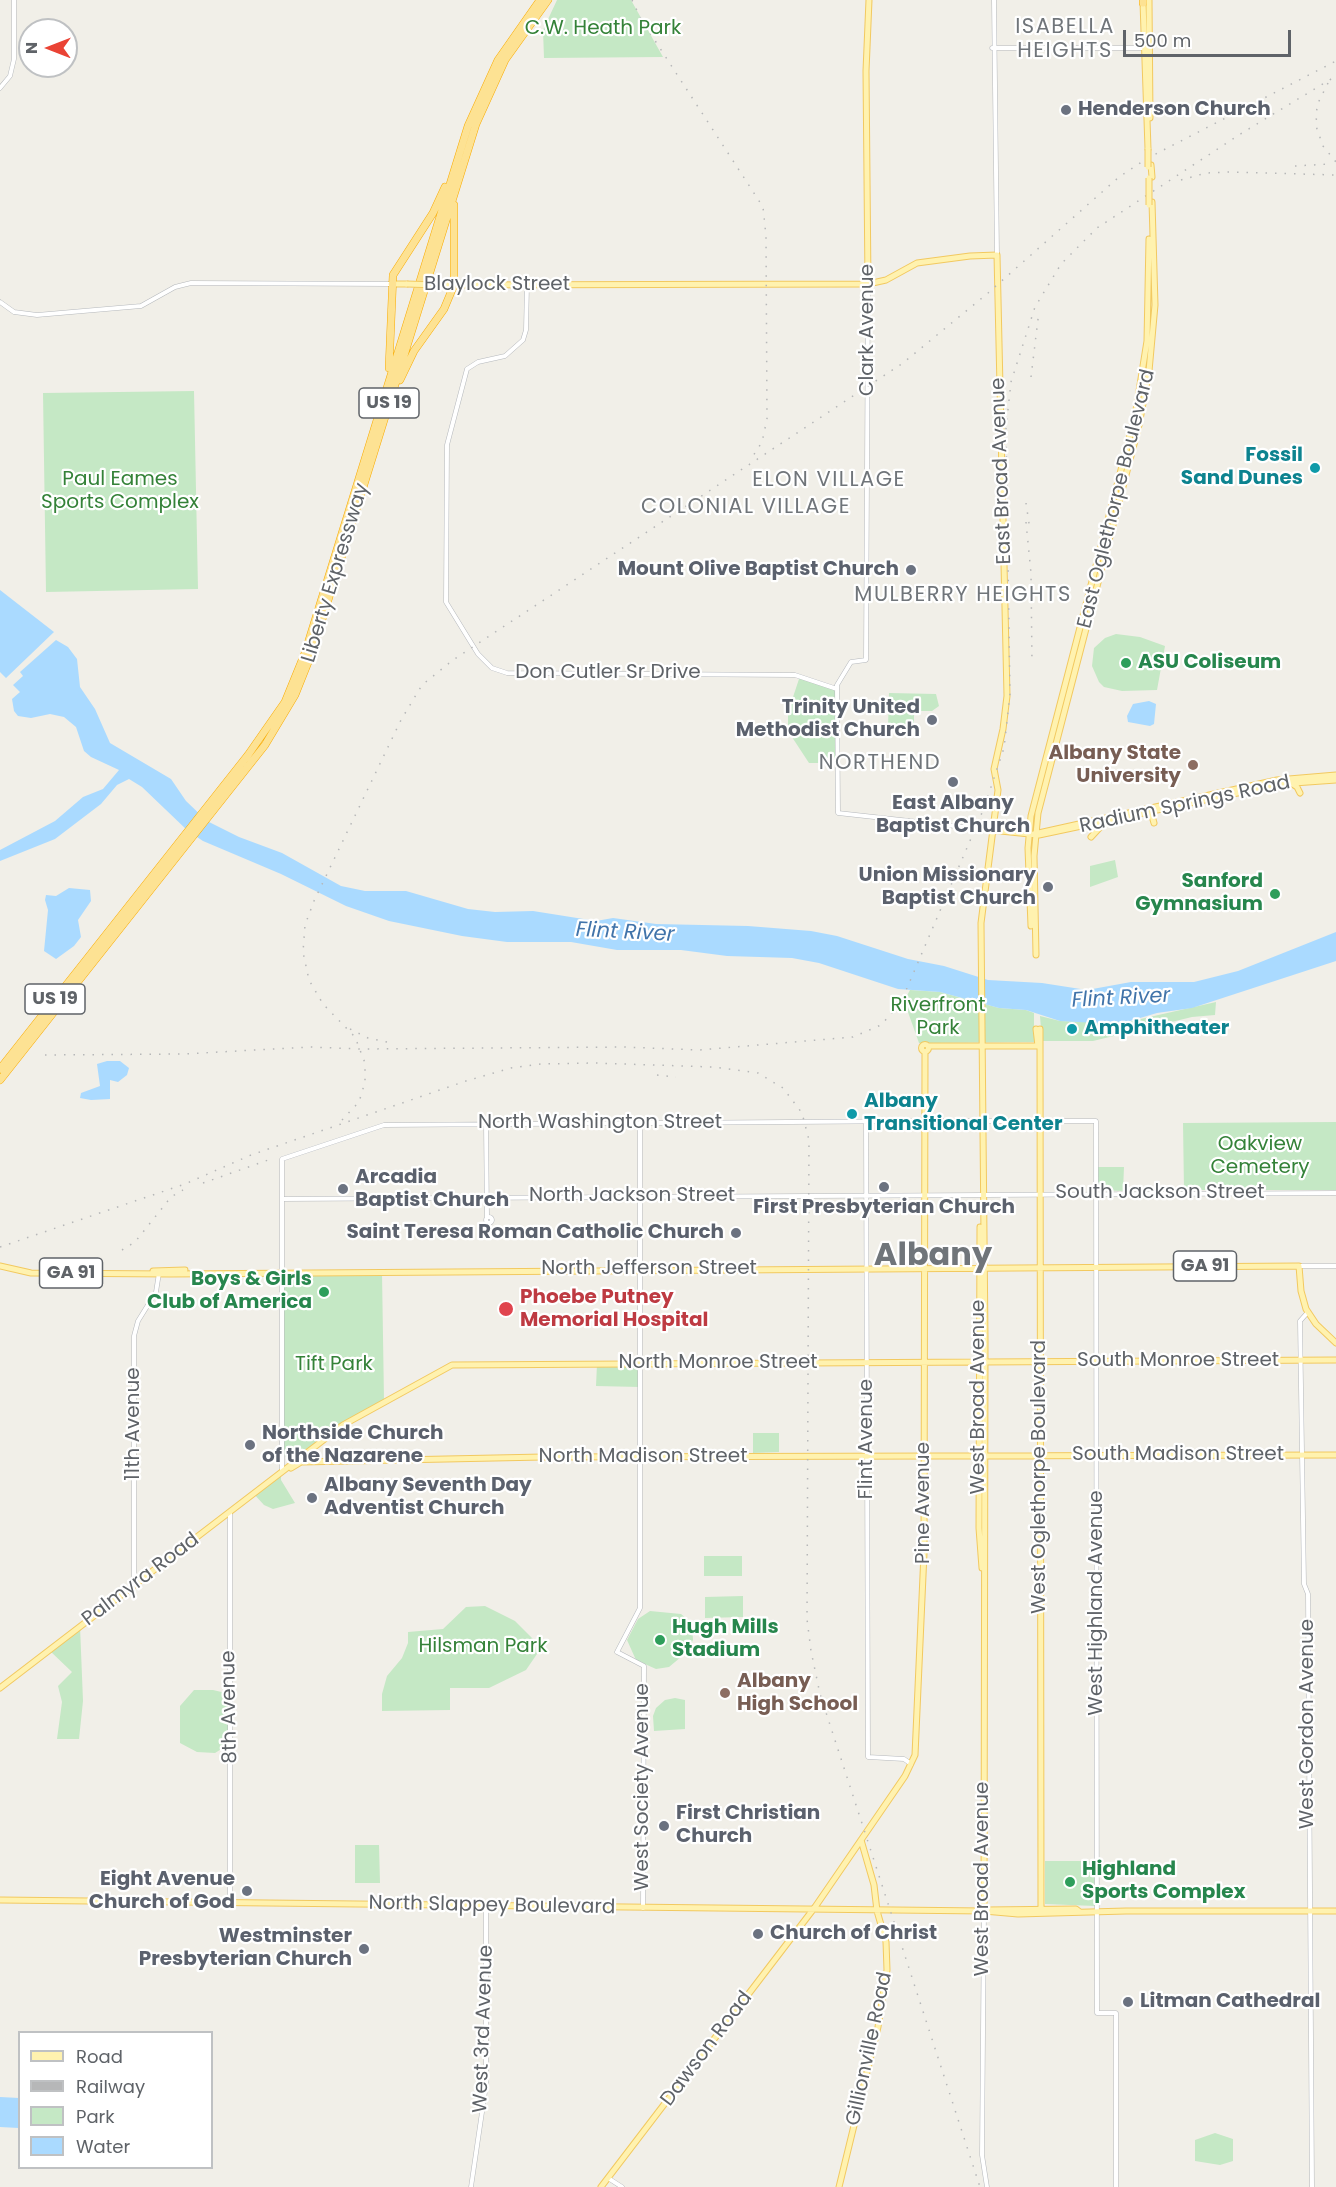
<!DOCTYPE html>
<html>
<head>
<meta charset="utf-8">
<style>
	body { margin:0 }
	#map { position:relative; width:1336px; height:2187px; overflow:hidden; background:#f1efe8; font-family:Poppins,sans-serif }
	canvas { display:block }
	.legend { position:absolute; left:18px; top:2031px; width:195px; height:138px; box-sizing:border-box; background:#fff; border:2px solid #bfc1c3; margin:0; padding:8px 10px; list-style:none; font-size:18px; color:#5f6368 }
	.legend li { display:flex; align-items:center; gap:12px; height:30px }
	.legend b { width:30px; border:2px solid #bfc1c3 }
	.north { position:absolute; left:18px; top:18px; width:60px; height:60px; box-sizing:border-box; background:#fff; border:2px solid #bfc1c3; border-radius:50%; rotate:270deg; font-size:16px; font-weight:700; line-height:24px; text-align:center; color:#5f6368 }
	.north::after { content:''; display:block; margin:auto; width:21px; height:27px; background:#ea4335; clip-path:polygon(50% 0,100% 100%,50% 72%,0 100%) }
	.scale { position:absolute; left:1123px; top:30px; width:168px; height:27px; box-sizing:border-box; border:3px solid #5f6368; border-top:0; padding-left:8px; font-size:18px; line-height:21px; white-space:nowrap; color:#5f6368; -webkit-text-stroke:4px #fff; paint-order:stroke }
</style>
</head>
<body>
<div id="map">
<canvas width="1336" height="2187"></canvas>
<ul class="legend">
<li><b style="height:8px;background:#fff2af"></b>Road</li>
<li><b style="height:8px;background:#b6b7b8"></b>Railway</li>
<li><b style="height:16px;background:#c5e8c5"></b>Park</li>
<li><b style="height:16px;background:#aadaff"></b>Water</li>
</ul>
<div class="north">N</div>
<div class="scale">500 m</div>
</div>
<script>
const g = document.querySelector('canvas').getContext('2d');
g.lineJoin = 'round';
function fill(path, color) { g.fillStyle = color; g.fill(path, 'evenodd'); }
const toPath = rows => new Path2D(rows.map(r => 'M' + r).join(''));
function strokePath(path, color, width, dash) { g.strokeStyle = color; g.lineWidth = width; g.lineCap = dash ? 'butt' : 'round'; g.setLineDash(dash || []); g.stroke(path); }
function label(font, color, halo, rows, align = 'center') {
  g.font = font + ' Poppins,sans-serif'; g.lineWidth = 4.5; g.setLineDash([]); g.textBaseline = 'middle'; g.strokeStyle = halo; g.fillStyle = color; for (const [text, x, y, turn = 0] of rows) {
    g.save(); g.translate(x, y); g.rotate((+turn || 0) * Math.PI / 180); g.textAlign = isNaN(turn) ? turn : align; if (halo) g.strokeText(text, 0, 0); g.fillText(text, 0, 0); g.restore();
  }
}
const green = toPath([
	[557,0,631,0,663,57,544,58,543,30],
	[194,391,198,589,46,592,43,393],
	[1116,634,1140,637,1165,646,1157,690,1122,691,1104,687,1099,682,1092,666,1094,648,1105,638],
	[800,676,836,690,837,763,809,763,788,731,788,712],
	[889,693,936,694,939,706,932,711,914,711,914,729,888,727],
	[1115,860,1118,877,1090,887,1090,866],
	[910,990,940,992,999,1008,1026,1010,1034,1013,1034,1042,919,1043,904,1001],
	[1216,1002,1215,1015,1192,1017,1093,1041,1042,1041,1040,1016,1060,1021,1123,1023],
	[1336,1122,1336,1190,1184,1190,1183,1123],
	[1098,1167,1124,1167,1123,1191,1098,1190],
	[382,1273,384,1400,315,1446,295,1457,286,1457,284,1454,284,1275],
	[597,1364,639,1364,640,1387,596,1386],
	[753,1433,779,1433,779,1452,753,1453],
	[281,1472,281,1480,295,1503,273,1509,264,1505,253,1493],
	[704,1556,742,1556,742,1576,704,1576],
	[743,1596,743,1617,705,1618,705,1597],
	[485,1606,515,1621,533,1639,537,1654,526,1670,489,1688,450,1688,450,1710,382,1711,382,1694,387,1676,402,1658,408,1643,408,1632,443,1629,466,1607],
	[650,1611,681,1614,692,1623,693,1640,687,1652,669,1667,656,1669,636,1660,627,1640,638,1619],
	[80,1626,83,1701,79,1739,57,1739,62,1702,58,1686,72,1672,49,1650],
	[194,1690,213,1690,230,1694,229,1739,223,1748,215,1753,197,1752,180,1743,180,1706],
	[675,1698,685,1700,685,1729,654,1731,653,1716,656,1708,665,1700],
	[355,1845,379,1845,380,1883,355,1883],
	[1045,1861,1095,1861,1095,1906,1045,1904],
	[1215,2133,1233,2139,1233,2161,1220,2165,1195,2161,1195,2140]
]);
const water = toPath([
	[0,590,54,632,6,678,0,672],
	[56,640,68,647,77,659,80,687,95,709,110,743,171,779,186,801,207,821,239,837,282,853,341,886,365,891,406,891,468,909,495,912,533,911,596,921,613,918,656,924,748,926,811,931,837,936,908,959,944,966,988,980,1042,983,1087,990,1131,982,1194,982,1238,971,1336,932,1336,961,1192,1008,1157,1013,1123,1023,1096,1023,1060,1021,1026,1010,999,1008,940,992,898,989,819,963,792,958,727,956,681,950,617,950,571,942,507,942,462,936,389,921,346,906,281,874,203,841,188,831,142,787,129,779,117,785,101,804,55,839,0,861,0,850,55,821,83,797,103,789,119,770,91,757,84,751,76,727,64,717,50,714,31,718,18,716,14,711,12,699,20,692,13,685,23,676,20,672],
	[1149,701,1156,704,1154,724,1150,726,1128,722,1127,716,1133,704],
	[69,888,90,890,91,901,78,920,81,937,74,946,56,959,44,951,48,910,45,900,46,895,56,896],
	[107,1061,120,1061,129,1068,127,1075,118,1082,110,1080,110,1099,91,1100,80,1098,81,1093,100,1086,97,1064],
	[0,2097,19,2098,19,2128,0,2127]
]);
const minor = toPath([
	[994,0,997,255],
	[992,48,1145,48],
	[0,88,10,76,14,59,14,0],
	[868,284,866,660,851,662,837,685,838,813,991,830],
	[527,285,526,330,523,340,505,356,478,362,467,369,447,445,446,602,478,654,492,668,507,673,795,675,837,689],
	[0,302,14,312,37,315,141,306,175,287,191,283,391,284],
	[926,1121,1096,1121,1097,2013,1116,2013,1116,2187],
	[866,1122,868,1757,904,1759,911,1764],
	[640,1123,640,1608,617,1652,644,1666,643,1908],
	[486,1124,487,1217],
	[282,1199,1336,1193],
	'486 1220a3 3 0 1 1 6 0a3 3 0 1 1-6 0Z',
	[1299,1266,1336,1266],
	[1308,1312,1300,1321,1304,1584,1308,1594,1312,2187],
	[282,1471,282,1159,384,1125,924,1121],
	[230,1513,230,1903],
	[134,1584,134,1336,138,1321,156,1292,159,1273],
	[984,1911,982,2155,987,2187],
	[608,2178,622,2187],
	[471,2187,486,2085,486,1906]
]);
const major = toPath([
	[1149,0,1150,118],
	[1143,2,1148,149],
	[1151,165,1152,177],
	[391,284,407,284],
	[868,284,866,71,869,0],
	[438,285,868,284,886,280,917,263,970,256,997,255,1007,696,1003,729,994,769,998,790,981,923,985,1340,984,1911],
	[1291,783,1297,787,1300,793],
	[1146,814,1152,816,1154,823],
	[991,830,1039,835,1280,784,1336,780],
	[1034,834,1277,780,1336,775],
	[1091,837,1104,823],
	[1031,926,1028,848,1031,816,1135,416,1147,341,1149,239],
	[1036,955,1034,856,1038,813,1139,425,1149,371,1155,305,1152,202],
	[1036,1029,1038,1046],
	[1040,1029,1041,1909],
	'921.5 1048a3.5 3.5 0 1 1 7 0a3.5 3.5 0 1 1-7 0Z',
	[928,1046,1038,1046],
	[980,1227,979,1528,982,1568],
	[0,1266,31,1273,170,1274,1299,1266,1301,1291,1306,1309,1316,1324,1336,1343],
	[153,1271,185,1270],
	[291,1468,301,1462,543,1457,1336,1455],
	[0,1688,343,1425,452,1365,1336,1360],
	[0,1900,984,1911,1018,1914,1126,1911,1336,1911],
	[986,1910,1076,1909,1080,1912],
	[601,2187,815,1907,905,1776,915,1755,924,1553,925,1052],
	[839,2187,878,2027,887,1970,886,1942,877,1911,874,1885,861,1840]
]);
const highway = toPath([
	[1143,0,1143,3],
	[389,368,393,275,433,213,445,187],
	[400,380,414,351,444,309,454,285,454,205],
	[0,1069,248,755,285,702,305,653,468,126,498,60,540,0],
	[0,1080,265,745,295,695,311,655,476,124,505,60,548,0]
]);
const rail = toPath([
	[632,0,641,19,763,207,766,236,767,419,762,442,751,459],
	[1328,83,1317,105,1316,126,1323,146,1336,162],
	[1295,166,1330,164],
	[1181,180,1206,173,1229,172,1336,175],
	[1031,377,1039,311],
	[1026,503,1030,530],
	[1026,522,1031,573,1032,664],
	[350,1029,368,1038,392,1043],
	[45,1055,183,1054,310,1047,361,1049,624,1047,699,1050,853,1037,881,1025,898,1006,907,988,984,808,1004,748,1010,694,1006,428,1011,382,1035,307,1061,264,1097,228,1242,133,1336,76],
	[657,1075,676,1077],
	[342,1120,359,1102,365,1082,365,1063,355,1037,323,1004,309,980,303,952,305,925,314,901,401,720,422,685,453,660,903,363,988,293,1119,177,1146,159,1336,61],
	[203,1183,274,1158],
	[0,1247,185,1184,251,1155,466,1081,511,1068,541,1064,594,1063,713,1067,758,1073,783,1088,802,1113,809,1140,807,1619,811,1651,820,1694,980,2187],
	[122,1250,135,1242,171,1197,183,1190]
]);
const majorBridge = toPath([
	[1148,149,1148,167],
	[1149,178,1149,205],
	[407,284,438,285]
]);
const markers = [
	[1066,110,6,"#6b7280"],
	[1315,468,6,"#0f9aa8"],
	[911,570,6,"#6b7280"],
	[1126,663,6,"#2e9e5b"],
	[932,720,6,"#6b7280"],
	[1193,765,6,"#8d6e63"],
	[953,782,6,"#6b7280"],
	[1048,887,6,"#6b7280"],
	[1275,894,6,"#2e9e5b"],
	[1072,1029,6,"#0f9aa8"],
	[852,1114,6,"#0f9aa8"],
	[884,1187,6,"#6b7280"],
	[343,1189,6,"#6b7280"],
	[736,1233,6,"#6b7280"],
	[324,1292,6,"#2e9e5b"],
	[506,1309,8,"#e0444e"],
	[250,1445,6,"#6b7280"],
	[312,1498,6,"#6b7280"],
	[660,1640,6,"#2e9e5b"],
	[725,1693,6,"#8d6e63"],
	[664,1826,6,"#6b7280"],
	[1070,1882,6,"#2e9e5b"],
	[247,1891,6,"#6b7280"],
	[758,1934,6,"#6b7280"],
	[364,1949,6,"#6b7280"],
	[1128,2002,6,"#6b7280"]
];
const shields = [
	[389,403,60],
	[55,999,60],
	[1205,1266,63],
	[71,1273,63]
];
const shieldNames = [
	["US 19",389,403],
	["US 19",55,999],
	["GA 91",1205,1266],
	["GA 91",71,1273]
];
const parkNames = [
	["C.W. Heath Park",603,29],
	["Paul Eames",120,480],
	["Sports Complex",120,503],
	["Riverfront",938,1006],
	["Park",938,1029],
	["Oakview",1260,1145],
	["Cemetery",1260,1168],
	["Tift Park",334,1365],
	["Hilsman Park",483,1647]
];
const worshipNames = [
	["Henderson Church",1078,110],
	["Mount Olive Baptist Church",899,570,"right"],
	["Trinity United",920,708,"right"],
	["Methodist Church",920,731,"right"],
	["East Albany",953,804,"center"],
	["Baptist Church",953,827,"center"],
	["Union Missionary",1036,876,"right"],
	["Baptist Church",1036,899,"right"],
	["Arcadia",355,1178],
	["Baptist Church",355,1201],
	["First Presbyterian Church",884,1208,"center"],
	["Saint Teresa Roman Catholic Church",724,1233,"right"],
	["Northside Church",262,1434],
	["of the Nazarene",262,1457],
	["Albany Seventh Day",324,1486],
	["Adventist Church",324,1509],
	["First Christian",676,1814],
	["Church",676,1837],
	["Eight Avenue",235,1880,"right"],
	["Church of God",235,1903,"right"],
	["Church of Christ",770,1934],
	["Westminster",352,1937,"right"],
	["Presbyterian Church",352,1960,"right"],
	["Litman Cathedral",1140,2002]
];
const streetNames = [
	["Blaylock Street",497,285],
	["Clark Avenue",868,330,-90],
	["East Broad Avenue",1002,471,-92],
	["East Oglethorpe Boulevard",1117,499,-76],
	["Liberty Expressway",336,573,-73],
	["Don Cutler Sr Drive",608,673],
	["Radium Springs Road",1185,805,-12],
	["North Washington Street",600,1123],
	["South Jackson Street",1160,1193],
	["North Jackson Street",632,1196],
	["North Jefferson Street",649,1269],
	["South Monroe Street",1178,1361],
	["North Monroe Street",718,1363],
	["West Broad Avenue",979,1397,-90],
	["11th Avenue",134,1424,-90],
	["Flint Avenue",867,1439,-90],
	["South Madison Street",1178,1455],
	["North Madison Street",643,1457],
	["West Oglethorpe Boulevard",1040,1477,-90],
	["Pine Avenue",924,1503,-90],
	["Palmyra Road",141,1580,-37],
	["West Highland Avenue",1097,1603,-90],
	["8th Avenue",230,1707,-91],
	["West Gordon Avenue",1308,1724,-90],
	["West Society Avenue",643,1787,-90],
	["West Broad Avenue",983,1879,-90],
	["North Slappey Boulevard",492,1906,1],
	["West 3rd Avenue",484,2029,-88],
	["Dawson Road",707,2049,-53],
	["Gillionville Road",870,2049,-78]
];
const cultureNames = [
	["Fossil",1303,456,"right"],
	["Sand Dunes",1303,479,"right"],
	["Amphitheater",1084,1029],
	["Albany",864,1102],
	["Transitional Center",864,1125]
];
const leisureNames = [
	["ASU Coliseum",1138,663],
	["Sanford",1263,882,"right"],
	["Gymnasium",1263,905,"right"],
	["Boys & Girls",312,1280,"right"],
	["Club of America",312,1303,"right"],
	["Hugh Mills",672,1628],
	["Stadium",672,1651],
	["Highland",1082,1870],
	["Sports Complex",1082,1893]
];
const educationNames = [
	["Albany State",1181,754],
	["University",1181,777],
	["Albany",737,1682,"left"],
	["High School",737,1705,"left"]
];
const healthNames = [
	["Phoebe Putney",520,1298],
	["Memorial Hospital",520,1321]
];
const neighbourhoodNames = [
	["ISABELLA",1065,28],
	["HEIGHTS",1065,52],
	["ELON VILLAGE",829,481],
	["COLONIAL VILLAGE",746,508],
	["MULBERRY HEIGHTS",963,596],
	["NORTHEND",880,764]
];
const waterNames = [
	["Flint River",625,933,3],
	["Flint River",1121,999,-3]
];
const townNames = [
	["Albany",933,1257]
];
fill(green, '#c5e8c5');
fill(water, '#aadaff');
strokePath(minor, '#b5b8bc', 5);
strokePath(major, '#f2c960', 7);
strokePath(highway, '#f9ab00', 8);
strokePath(minor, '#fff', 4);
strokePath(major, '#fff2af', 5);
strokePath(highway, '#fde293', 7);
strokePath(rail, '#b6b7b8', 1.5, [1.5, 8]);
strokePath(majorBridge, '#f2c960', 7, []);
strokePath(majorBridge, '#fff2af', 5);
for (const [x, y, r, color] of markers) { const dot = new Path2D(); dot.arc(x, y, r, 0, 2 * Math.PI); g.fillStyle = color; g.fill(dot); strokePath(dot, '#fff', 2); }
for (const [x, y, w] of shields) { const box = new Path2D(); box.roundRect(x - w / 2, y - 15, w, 30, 4.5); g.fillStyle = '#fff'; g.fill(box); strokePath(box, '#5f6368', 1.5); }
label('bold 18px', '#5f6368', null, shieldNames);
label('20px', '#348238', '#fff', parkNames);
label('bold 20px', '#5b616d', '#fff', worshipNames, 'left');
label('20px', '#5f6368', '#fff', streetNames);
label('bold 20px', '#0d838f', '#fff', cultureNames, 'left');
label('bold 20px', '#27864d', '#fff', leisureNames, 'left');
label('bold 20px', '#785e54', '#fff', educationNames, 'right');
label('bold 20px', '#be3a42', '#fff', healthNames, 'left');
g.letterSpacing = '1.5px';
label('21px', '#70757a', '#fff', neighbourhoodNames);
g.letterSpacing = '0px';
label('italic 21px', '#4174aa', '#fff', waterNames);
label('bold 32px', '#70757a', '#fff', townNames);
</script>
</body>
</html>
